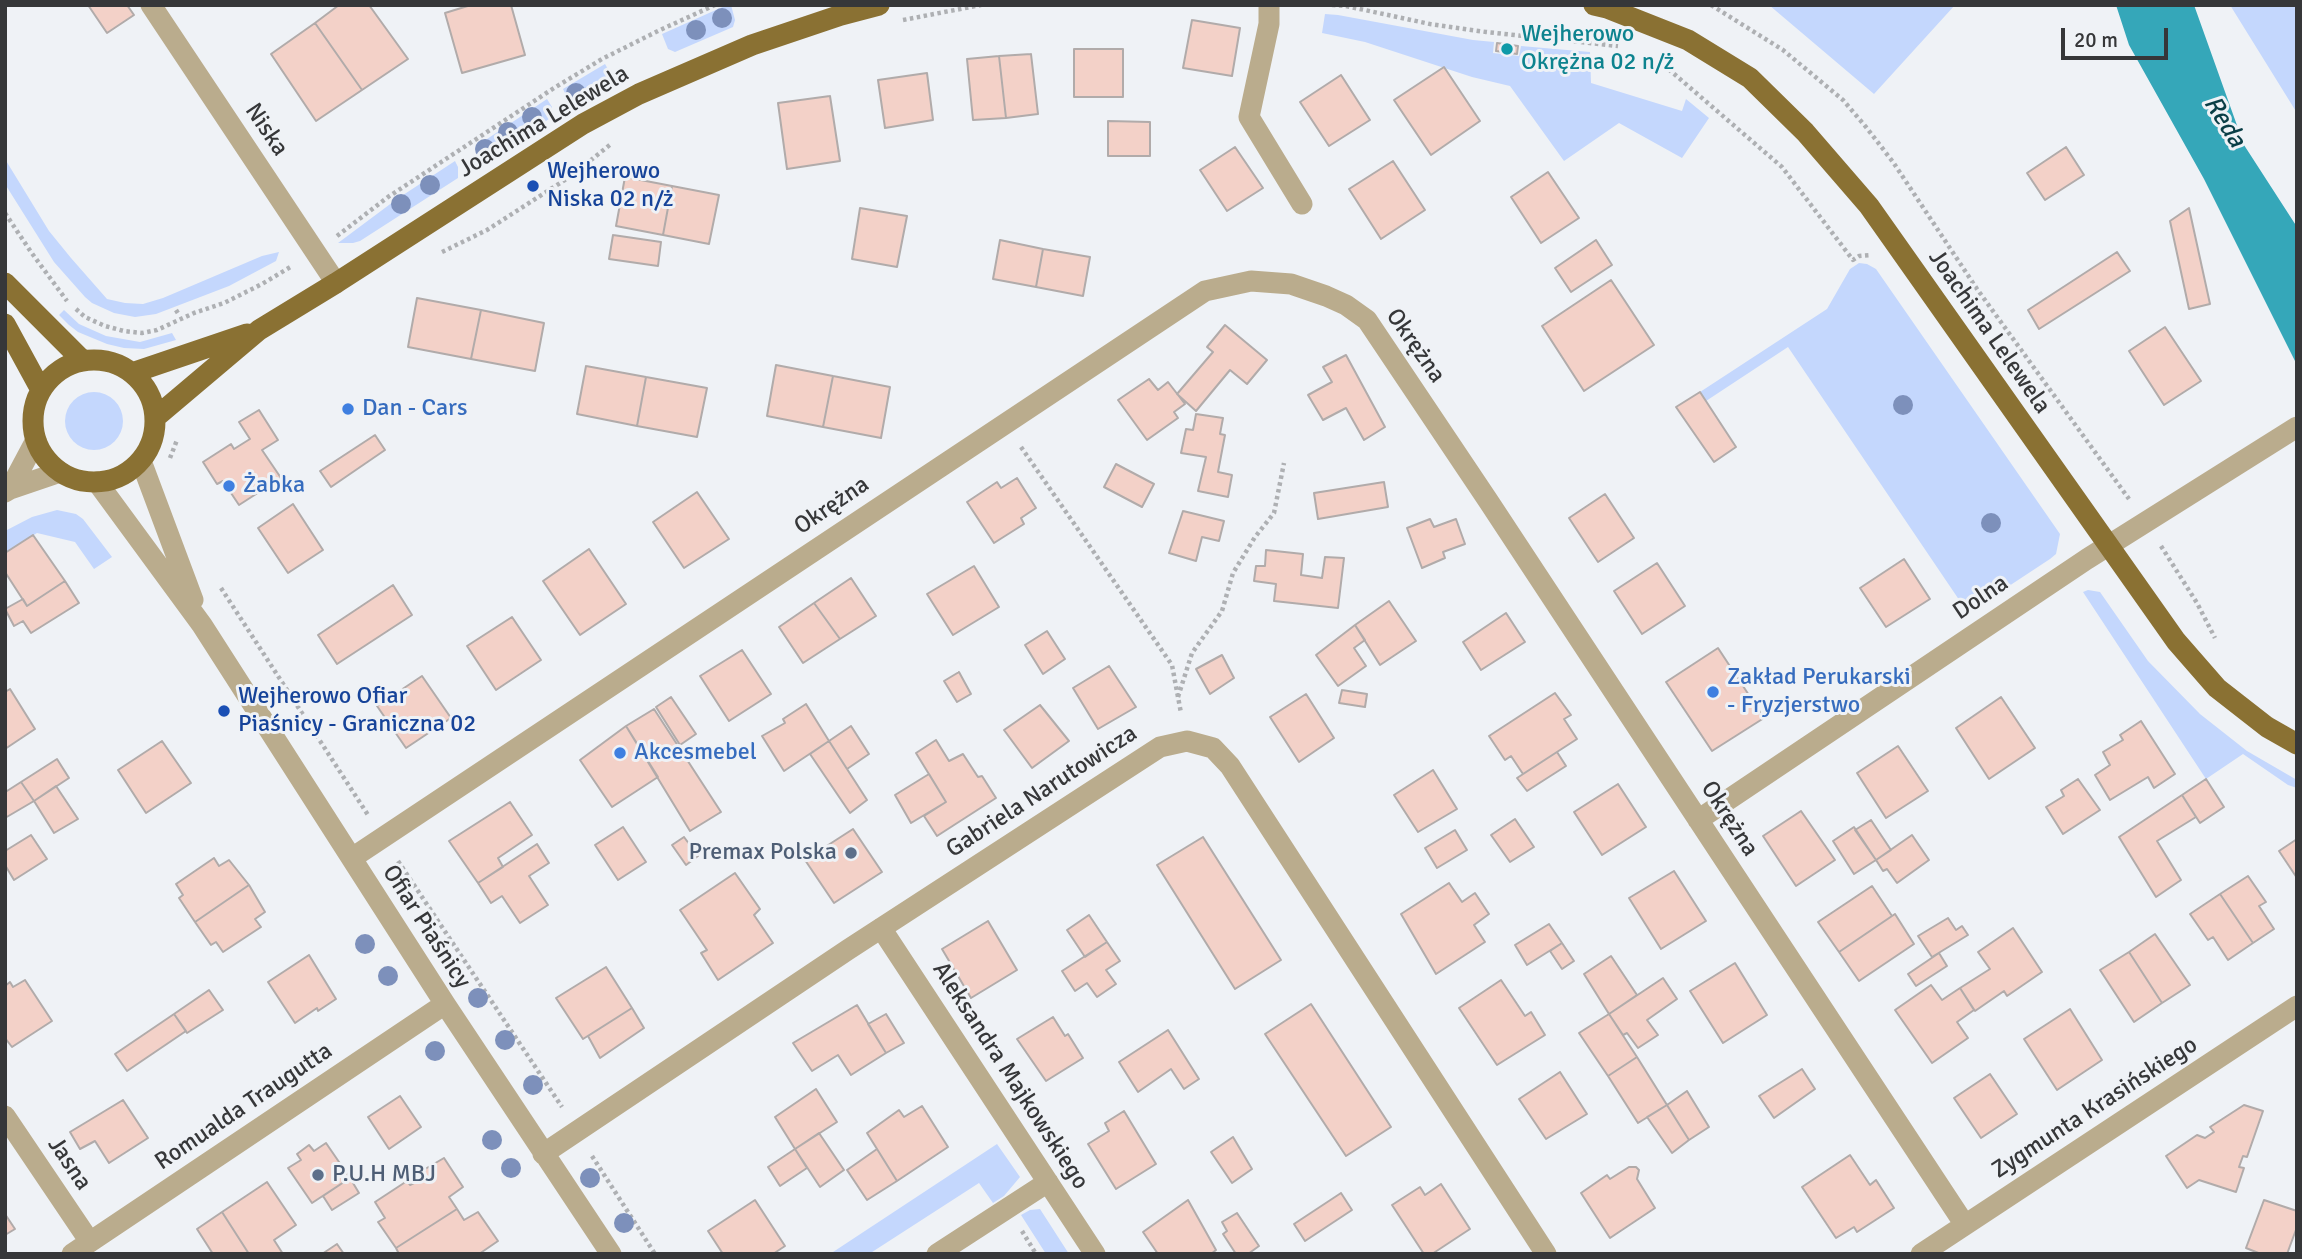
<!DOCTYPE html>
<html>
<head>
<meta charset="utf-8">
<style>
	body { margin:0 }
	#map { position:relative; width:2302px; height:1259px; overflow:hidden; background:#eff2f6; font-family:Signika,sans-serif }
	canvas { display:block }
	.frame { position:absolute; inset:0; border:7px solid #363739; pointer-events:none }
	.scale { position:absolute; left:2061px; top:28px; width:107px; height:32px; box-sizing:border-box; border:4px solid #363739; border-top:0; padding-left:9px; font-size:21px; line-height:24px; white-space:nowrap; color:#363739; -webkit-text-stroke:5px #eff2f6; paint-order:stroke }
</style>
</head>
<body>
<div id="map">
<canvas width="2302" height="1259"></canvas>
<div class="frame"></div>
<div class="scale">20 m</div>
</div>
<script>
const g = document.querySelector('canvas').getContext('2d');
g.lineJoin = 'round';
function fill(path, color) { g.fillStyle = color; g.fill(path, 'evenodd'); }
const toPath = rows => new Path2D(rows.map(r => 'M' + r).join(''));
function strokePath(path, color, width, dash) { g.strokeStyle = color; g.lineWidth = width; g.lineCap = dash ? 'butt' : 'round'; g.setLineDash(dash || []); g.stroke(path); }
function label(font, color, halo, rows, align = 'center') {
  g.font = font + ' Signika,sans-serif'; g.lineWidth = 6; g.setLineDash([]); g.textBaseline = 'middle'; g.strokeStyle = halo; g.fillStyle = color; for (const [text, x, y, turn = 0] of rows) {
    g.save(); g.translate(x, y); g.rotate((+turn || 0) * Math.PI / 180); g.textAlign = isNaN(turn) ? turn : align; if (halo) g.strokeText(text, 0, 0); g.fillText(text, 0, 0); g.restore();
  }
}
const green = toPath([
	[727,5,731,5,735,20,733,27,675,52,668,49,662,34],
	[1769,5,1955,5,1874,94],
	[2230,5,2297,5,2297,113],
	[1325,14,1338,15,1473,40,1494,42,1493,53,1519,56,1521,46,1590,52,1591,83,1682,111,1686,99,1709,118,1682,158,1619,123,1564,161,1510,86,1472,77,1365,42,1322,33],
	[605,64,612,76,611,84,578,102,568,99,563,89],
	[547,99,552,107,549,119,491,157,481,157,475,147],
	[5,159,49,231,71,258,107,299,125,303,143,304,163,298,262,256,279,252,276,261,229,286,156,314,135,317,114,313,92,303,85,297,54,262,5,184],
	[455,161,458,167,458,178,360,241,353,243,338,243,397,199],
	[1859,263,1867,264,1876,269,2060,534,2056,554,2050,559,1968,613,1788,347,1706,401,1700,392,1827,309,1850,269],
	[64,310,79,324,106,336,140,342,172,333,176,340,144,349,124,348,107,344,78,332,69,325,59,315],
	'65 421a29 29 0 1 1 58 0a29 29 0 1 1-58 0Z',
	[57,510,76,514,83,519,112,557,94,569,75,542,37,533,5,553,5,531,32,517],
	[2088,590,2100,592,2148,661,2200,714,2247,751,2297,780,2297,788,2288,785,2243,754,2206,779,2083,592],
	[997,1144,1020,1177,1004,1196,993,1203,979,1183,869,1254,830,1254],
	[1040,1209,1069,1254,1046,1254,1021,1215,1030,1210]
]);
const water = toPath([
	[2116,5,2194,5,2244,145,2297,227,2297,365,2204,179,2129,45]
]);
const building = toPath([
	[88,5,127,5,134,15,107,33,88,5],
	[339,5,369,5,408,59,362,90,315,23,339,5],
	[471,5,511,5,525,55,462,73,445,13,471,5],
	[1192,20,1240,28,1232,76,1183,68,1192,20],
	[315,23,362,90,316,121,271,54,315,23],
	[1497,43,1518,46,1517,54,1496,51,1497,43],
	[1074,49,1123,49,1123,97,1074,97,1074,49],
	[1031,54,1038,114,1006,118,999,56,1031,54],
	[999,56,1006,118,973,120,967,59,999,56],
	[1444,67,1480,121,1431,155,1394,100,1444,67],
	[927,73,933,120,885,128,878,80,927,73],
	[1341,75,1370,120,1329,146,1300,102,1341,75],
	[830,96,840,161,787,169,778,103,830,96],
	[1108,121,1150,122,1150,156,1108,156,1108,121],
	[1235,147,1263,188,1227,211,1200,170,1235,147],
	[2066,147,2084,175,2045,200,2027,173,2066,147],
	[1393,161,1425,210,1381,239,1349,189,1393,161],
	[1548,172,1579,218,1541,243,1511,197,1548,172],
	[625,177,672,186,663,235,616,226,625,177],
	[672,186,719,195,709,244,663,235,672,186],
	[860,208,907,216,897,267,852,259,860,208],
	[2189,208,2210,304,2189,309,2170,221,2189,208],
	[613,235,661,242,658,266,609,259,613,235],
	[1000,240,1043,249,1036,287,993,279,1000,240],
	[1596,240,1612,265,1571,292,1555,268,1596,240],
	[1043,249,1090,257,1083,296,1036,287,1043,249],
	[2117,252,2130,271,2039,329,2028,310,2117,252],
	[1611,280,1654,345,1584,391,1542,326,1611,280],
	[417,298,481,310,471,359,408,347,417,298],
	[481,310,544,323,535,371,471,359,481,310],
	[1225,325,1267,360,1247,384,1230,370,1196,411,1177,394,1213,352,1207,347,1225,325],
	[2165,327,2201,381,2164,405,2129,351,2165,327],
	[1346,355,1385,427,1364,440,1346,408,1323,420,1308,395,1332,382,1323,367,1346,355],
	[776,365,833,376,823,427,767,416,776,365],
	[586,366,646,377,637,426,577,414,586,366],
	[833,376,890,387,881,438,823,427,833,376],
	[646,377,707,388,697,437,637,426,646,377],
	[1149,379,1158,390,1168,382,1185,404,1174,412,1178,418,1147,440,1118,400,1149,379],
	[1700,392,1736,447,1714,462,1676,407,1700,392],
	[259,410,278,440,262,450,281,478,239,505,223,481,217,484,203,462,231,444,234,449,250,439,239,422,259,410],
	[1196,414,1223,418,1220,434,1225,435,1218,472,1232,475,1228,497,1198,491,1206,457,1181,453,1186,429,1193,430,1196,414],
	[375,435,385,450,331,487,320,471,375,435],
	[1116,464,1154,484,1142,507,1104,487,1116,464],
	[1017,478,1036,508,1021,518,1024,524,994,543,967,502,997,482,1001,488,1017,478],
	[1384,482,1388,507,1318,519,1314,493,1384,482],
	[697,492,729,539,684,568,653,522,697,492],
	[1605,494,1634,538,1598,562,1569,518,1605,494],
	[293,504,323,550,288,573,258,528,293,504],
	[1183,511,1224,521,1219,541,1202,537,1196,561,1169,553,1183,511],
	[1430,519,1434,527,1456,519,1465,544,1443,552,1445,558,1422,568,1407,528,1430,519],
	[33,535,65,581,27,606,5,572,5,553,33,535],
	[589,549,626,604,580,635,543,581,589,549],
	[1266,550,1303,554,1301,575,1322,578,1325,557,1344,558,1338,608,1274,601,1276,584,1254,581,1256,566,1265,566,1266,550],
	[1904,559,1930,599,1886,627,1860,588,1904,559],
	[1657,563,1685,606,1642,634,1614,591,1657,563],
	[974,566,999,607,953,635,927,594,974,566],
	[851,578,876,616,840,639,814,603,851,578],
	[65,581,79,603,31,633,23,621,14,626,5,609,23,599,27,606,65,581],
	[393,585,412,615,337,664,318,635,393,585],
	[1389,601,1416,641,1380,665,1355,625,1389,601],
	[814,603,840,639,803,663,779,627,814,603],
	[1506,613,1525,642,1481,670,1463,642,1506,613],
	[512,617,541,660,496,690,467,646,512,617],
	[1355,625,1365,640,1354,648,1366,666,1338,686,1316,655,1355,625],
	[1047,631,1065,659,1043,674,1025,645,1047,631],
	[1718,648,1764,718,1712,751,1666,682,1718,648],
	[742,650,771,694,729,721,700,676,742,650],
	[1222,655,1234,678,1210,694,1196,669,1222,655],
	[1109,666,1136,707,1098,729,1073,688,1109,666],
	[959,672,971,694,957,702,944,681,959,672],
	[422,676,451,718,406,748,377,706,422,676],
	[10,689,35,729,5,749,5,692,10,689],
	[1342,690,1367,694,1365,707,1339,703,1342,690],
	[1555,693,1571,715,1564,719,1577,739,1523,774,1511,756,1505,760,1489,736,1555,693],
	[1306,694,1334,738,1299,762,1270,717,1306,694],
	[671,697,696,734,680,745,656,707,671,697],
	[2001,697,2035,748,1989,779,1956,728,2001,697],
	[806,704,829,741,784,771,762,736,785,723,783,719,806,704],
	[1040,705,1069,741,1032,768,1004,730,1040,705],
	[654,709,721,812,690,831,626,726,654,709],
	[2141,721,2175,774,2154,788,2148,777,2110,800,2095,775,2110,765,2103,752,2123,740,2120,735,2141,721],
	[626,726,658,777,612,807,580,760,626,726],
	[851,726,869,754,847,769,829,741,851,726],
	[936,740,949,761,963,754,978,777,982,776,996,798,937,836,924,816,946,802,916,753,936,740],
	[162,741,191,783,146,813,118,770,162,741],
	[829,741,867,800,850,813,810,754,829,741],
	[1898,746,1928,791,1886,818,1857,773,1898,746],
	[1557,752,1566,766,1527,791,1517,778,1557,752],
	[57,759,69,778,34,801,21,782,57,759],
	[1433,770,1457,809,1418,832,1394,795,1433,770],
	[929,774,946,802,911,823,895,795,929,774],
	[2078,779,2100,810,2063,834,2046,807,2064,796,2061,790,2078,779],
	[2206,779,2224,807,2200,823,2182,795,2206,779],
	[21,782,34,801,5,818,5,788,7,791,21,782],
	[1618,784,1646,827,1602,855,1574,812,1618,784],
	[56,786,78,819,54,833,34,801,56,786],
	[2182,795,2196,817,2157,841,2181,880,2156,897,2119,837,2182,795],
	[510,802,532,835,498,858,503,867,478,883,449,841,510,802],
	[1801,811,1835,860,1796,886,1763,836,1801,811],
	[1515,819,1534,847,1510,862,1491,835,1515,819],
	[1871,820,1891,850,1876,860,1855,830,1871,820],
	[623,827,646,862,618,880,595,845,623,827],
	[1854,827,1876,860,1854,874,1833,841,1854,827],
	[853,829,882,872,834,903,805,860,853,829],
	[1455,830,1467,850,1437,868,1425,848,1455,830],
	[31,835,47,859,14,880,5,865,5,851,31,835],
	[1912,835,1929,860,1897,883,1887,869,1883,871,1876,860,1912,835],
	[684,837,698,856,686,865,672,845,684,837],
	[1203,837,1281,960,1235,989,1157,865,1203,837],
	[2297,839,2297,878,2279,851,2297,839],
	[537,844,549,863,529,876,548,905,520,923,502,896,491,903,478,883,537,844],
	[214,858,219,866,229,860,249,885,195,922,179,898,183,895,176,884,214,858],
	[1674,871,1706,921,1661,949,1629,898,1674,871],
	[735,873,760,909,754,915,773,943,718,980,701,953,707,950,680,910,735,873],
	[2248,876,2266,902,2259,906,2274,929,2253,943,2220,894,2248,876],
	[1449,883,1462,902,1475,893,1489,914,1474,925,1485,942,1436,974,1401,914,1449,883],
	[249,885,265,912,255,919,261,927,223,952,216,942,211,945,195,922,249,885],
	[1872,886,1892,916,1839,952,1818,922,1872,886],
	[2220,894,2253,943,2228,960,2213,937,2208,940,2190,914,2220,894],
	[1895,914,1914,944,1859,981,1839,952,1895,914],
	[1089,915,1107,942,1085,957,1067,930,1089,915],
	[1948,918,1956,930,1962,926,1968,935,1932,957,1918,936,1948,918],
	[988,921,1017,970,971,998,942,949,988,921],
	[1549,924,1562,943,1527,965,1515,945,1549,924],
	[2013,928,2042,972,2007,996,2004,991,1975,1011,1960,988,1990,969,1978,952,2013,928],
	[2155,934,2190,985,2162,1003,2129,952,2155,934],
	[1107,942,1120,961,1106,970,1116,984,1097,997,1087,983,1075,991,1062,971,1107,942],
	[1562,943,1574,961,1562,969,1550,951,1562,943],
	[2129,952,2162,1003,2134,1022,2100,970,2129,952],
	[1939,953,1947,966,1916,986,1908,974,1939,953],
	[309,955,336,999,318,1011,317,1008,295,1023,268,982,309,955],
	[1611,956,1637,995,1609,1014,1584,974,1611,956],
	[1735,963,1767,1015,1723,1043,1690,991,1735,963],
	[606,967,632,1008,583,1039,556,998,606,967],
	[1663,978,1677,999,1647,1020,1658,1035,1638,1048,1627,1033,1623,1035,1609,1014,1663,978],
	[25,980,52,1021,12,1047,5,1038,5,986,10,982,13,987,25,980],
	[1501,980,1525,1016,1531,1012,1545,1035,1497,1065,1459,1008,1501,980],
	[1931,985,1942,1000,1960,988,1974,1010,1957,1022,1968,1038,1932,1063,1895,1010,1931,985],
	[209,990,223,1010,187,1033,174,1014,209,990],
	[1311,1004,1391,1127,1346,1156,1265,1034,1311,1004],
	[857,1005,886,1053,851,1075,838,1055,812,1071,793,1043,857,1005],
	[632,1008,644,1028,600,1058,588,1036,632,1008],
	[2070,1009,2102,1060,2057,1090,2024,1039,2070,1009],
	[174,1014,186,1031,127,1071,115,1054,174,1014],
	[886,1014,904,1043,886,1053,868,1024,886,1014],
	[1609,1014,1637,1057,1608,1076,1579,1033,1609,1014],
	[1053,1017,1065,1036,1068,1034,1083,1058,1046,1081,1017,1039,1053,1017],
	[1168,1030,1199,1079,1184,1089,1171,1069,1138,1092,1119,1062,1168,1030],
	[1637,1057,1667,1105,1638,1123,1608,1076,1637,1057],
	[1802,1069,1815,1089,1774,1118,1759,1096,1802,1069],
	[1560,1072,1587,1114,1546,1139,1519,1099,1560,1072],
	[1990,1074,2017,1114,1981,1138,1954,1098,1990,1074],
	[816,1089,837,1122,795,1149,775,1117,816,1089],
	[1687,1091,1709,1127,1689,1140,1667,1105,1687,1091],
	[400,1096,421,1127,389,1149,368,1117,400,1096],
	[123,1100,148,1138,109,1163,95,1141,80,1149,70,1132,123,1100],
	[1667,1105,1689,1140,1672,1153,1647,1117,1667,1105],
	[2244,1105,2263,1111,2247,1157,2243,1156,2239,1167,2244,1168,2236,1192,2199,1180,2187,1188,2166,1156,2197,1135,2205,1138,2214,1132,2210,1127,2244,1105],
	[922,1106,948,1147,897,1181,867,1133,899,1110,904,1117,922,1106],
	[1124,1111,1156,1164,1116,1189,1088,1144,1109,1131,1105,1123,1124,1111],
	[819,1133,844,1170,820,1187,795,1149,819,1133],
	[1233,1137,1252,1169,1232,1183,1211,1152,1233,1137],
	[326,1143,350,1178,312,1203,288,1168,301,1160,297,1154,309,1145,314,1151,326,1143],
	[795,1149,807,1168,780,1186,768,1167,795,1149],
	[877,1149,897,1181,867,1200,847,1170,877,1149],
	[1850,1155,1870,1185,1876,1180,1894,1208,1857,1232,1854,1227,1836,1238,1802,1187,1850,1155],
	[444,1158,463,1187,449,1197,457,1209,396,1248,378,1222,385,1218,375,1202,407,1181,410,1185,416,1182,413,1176,444,1158],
	[1629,1167,1636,1167,1639,1170,1637,1179,1655,1208,1610,1238,1581,1193,1607,1175,1610,1179,1629,1167],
	[350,1178,359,1193,332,1210,323,1196,350,1178],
	[267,1182,296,1225,274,1240,283,1254,249,1254,222,1212,267,1182],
	[1441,1184,1470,1229,1432,1254,1424,1254,1392,1205,1420,1187,1425,1195,1441,1184],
	[1341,1193,1352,1210,1305,1241,1294,1224,1341,1193],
	[755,1200,785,1246,773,1254,723,1254,708,1231,755,1200],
	[1188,1200,1216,1250,1211,1254,1158,1254,1143,1232,1188,1200],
	[2264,1200,2297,1211,2297,1227,2287,1254,2261,1254,2246,1248,2264,1200],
	[457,1209,464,1220,478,1212,498,1241,479,1254,399,1254,396,1248,457,1209],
	[222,1212,249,1254,213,1254,197,1229,222,1212],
	[1237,1213,1259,1246,1248,1254,1236,1254,1223,1234,1227,1231,1222,1222,1237,1213],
	[5,1214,15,1229,5,1235,5,1214],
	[337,1244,344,1254,322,1254,337,1244]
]);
const path = toPath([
	[1332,5,1346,6,1430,24,1486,32,1618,46],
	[1711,5,1783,50,1843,100,1866,127,1893,162,1977,289,2129,499],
	[903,20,981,5],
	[1658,60,1782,167,1853,260,1859,256,1871,255],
	[5,213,31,252,67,301],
	[337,236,388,197,554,88,602,59,660,30,715,5],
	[442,252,487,230,571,176,611,144],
	[76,309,85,317,105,326,124,331,142,333,157,330,194,313,224,303,262,284,292,266],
	[176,310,179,315],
	[1021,447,1172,665,1181,713],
	[170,458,177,440],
	[2161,546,2197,603,2215,638],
	[221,588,368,815],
	[1178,697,1192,653,1222,611,1233,573,1255,537,1274,513,1284,463],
	[296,705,309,695],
	[398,861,562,1107],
	[592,1156,655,1254],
	[1022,1231,1036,1254]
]);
const minor = toPath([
	[151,5,336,283],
	[1269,5,1269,24,1249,117,1302,204],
	[141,461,193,600],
	[97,482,202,625,445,1004,611,1254],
	[10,489,36,440],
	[5,492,10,489,60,472],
	[1698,820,2087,559,2297,427],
	[352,858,1205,291,1251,281,1291,284,1326,296,1346,305,1367,320,1489,502,1965,1225],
	[881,928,1095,1254],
	[5,1116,90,1242],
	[543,1154,849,949,1160,747,1187,741,1213,748,1230,766,1546,1254],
	[72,1254,445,1004],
	[937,1254,1048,1182],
	[1921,1254,2297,1006]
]);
const major = toPath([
	[1594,5,1607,8,1688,40,1750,78,1805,132,1869,206,2176,641,2217,688,2267,727,2297,744],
	[5,283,83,361],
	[5,324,41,390],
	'33 421a61 61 0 1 1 122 0a61 61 0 1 1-122 0Z',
	[132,373,247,334],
	[156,417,259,330,336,283,583,124,639,94,752,45,841,15,879,5]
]);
const trees = [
	[722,18],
	[696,30],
	[576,93],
	[532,117],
	[508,132],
	[485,149],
	[430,185],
	[401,204],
	[1903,405],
	[1991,523],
	[365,944],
	[388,976],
	[478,998],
	[505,1040],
	[435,1051],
	[533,1085],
	[492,1140],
	[511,1168],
	[590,1178],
	[624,1223]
];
const markers = [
	[1507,49,7,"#0f9aa8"],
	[533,186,7,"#1a4fb4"],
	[348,409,7,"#3f7fe0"],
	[229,486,7,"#3f7fe0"],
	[1713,692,7,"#3f7fe0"],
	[224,711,7,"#1a4fb4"],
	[620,753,7,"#3f7fe0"],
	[851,853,7,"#5c6f8a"],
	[318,1175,7,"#5c6f8a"]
];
const cultureNames = [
	["Wejherowo",1521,35],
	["Okrężna 02 n/ż",1521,63]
];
const streetNames = [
	["Joachima Lelewela",544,122,-31],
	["Niska",266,130,56],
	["Joachima Lelewela",1989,332,55],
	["Okrężna",1415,346,55],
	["Okrężna",832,506,-34],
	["Dolna",1981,598,-34],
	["Gabriela Narutowicza",1042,792,-33],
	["Okrężna",1729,819,57],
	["Ofiar Piaśnicy",426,927,57],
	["Aleksandra Majkowskiego",1010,1076,57],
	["Romualda Traugutta",244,1107,-34],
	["Zygmunta Krasińskiego",2095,1108,-33],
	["Jasna",69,1164,56]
];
const transitNames = [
	["Wejherowo",547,172],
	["Niska 02 n/ż",547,200],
	["Wejherowo Ofiar",238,697],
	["Piaśnicy - Graniczna 02",238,725]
];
const shopNames = [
	["Dan - Cars",362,409],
	["Żabka",243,486],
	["Zakład Perukarski",1727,678],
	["- Fryzjerstwo",1727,706],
	["Akcesmebel",634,753]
];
const serviceNames = [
	["Premax Polska",837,853],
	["P.U.H MBJ",332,1175,"left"]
];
const waterNames = [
	["Reda",2224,122,58]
];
fill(green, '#c4d7fd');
fill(water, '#35a7b9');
fill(building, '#f3d1c8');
strokePath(building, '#b1abaa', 2);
strokePath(path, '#aeb0b3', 4.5, [3.5, 3.5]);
strokePath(minor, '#baac8d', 21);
strokePath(major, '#8a7133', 21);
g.fillStyle = '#7d90bb';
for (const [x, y] of trees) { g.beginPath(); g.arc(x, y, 10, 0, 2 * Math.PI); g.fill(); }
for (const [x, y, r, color] of markers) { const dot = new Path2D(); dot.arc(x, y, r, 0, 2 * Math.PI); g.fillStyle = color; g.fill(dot); strokePath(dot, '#eff2f6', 2.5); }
label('24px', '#0d838f', '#eff2f6', cultureNames, 'left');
label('24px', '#363739', '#eff2f6', streetNames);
label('24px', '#164399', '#eff2f6', transitNames, 'left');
label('24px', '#366cbe', '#eff2f6', shopNames, 'left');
label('24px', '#4e5e75', '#eff2f6', serviceNames, 'right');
label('italic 26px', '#0a3e46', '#eff2f6', waterNames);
</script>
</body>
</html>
